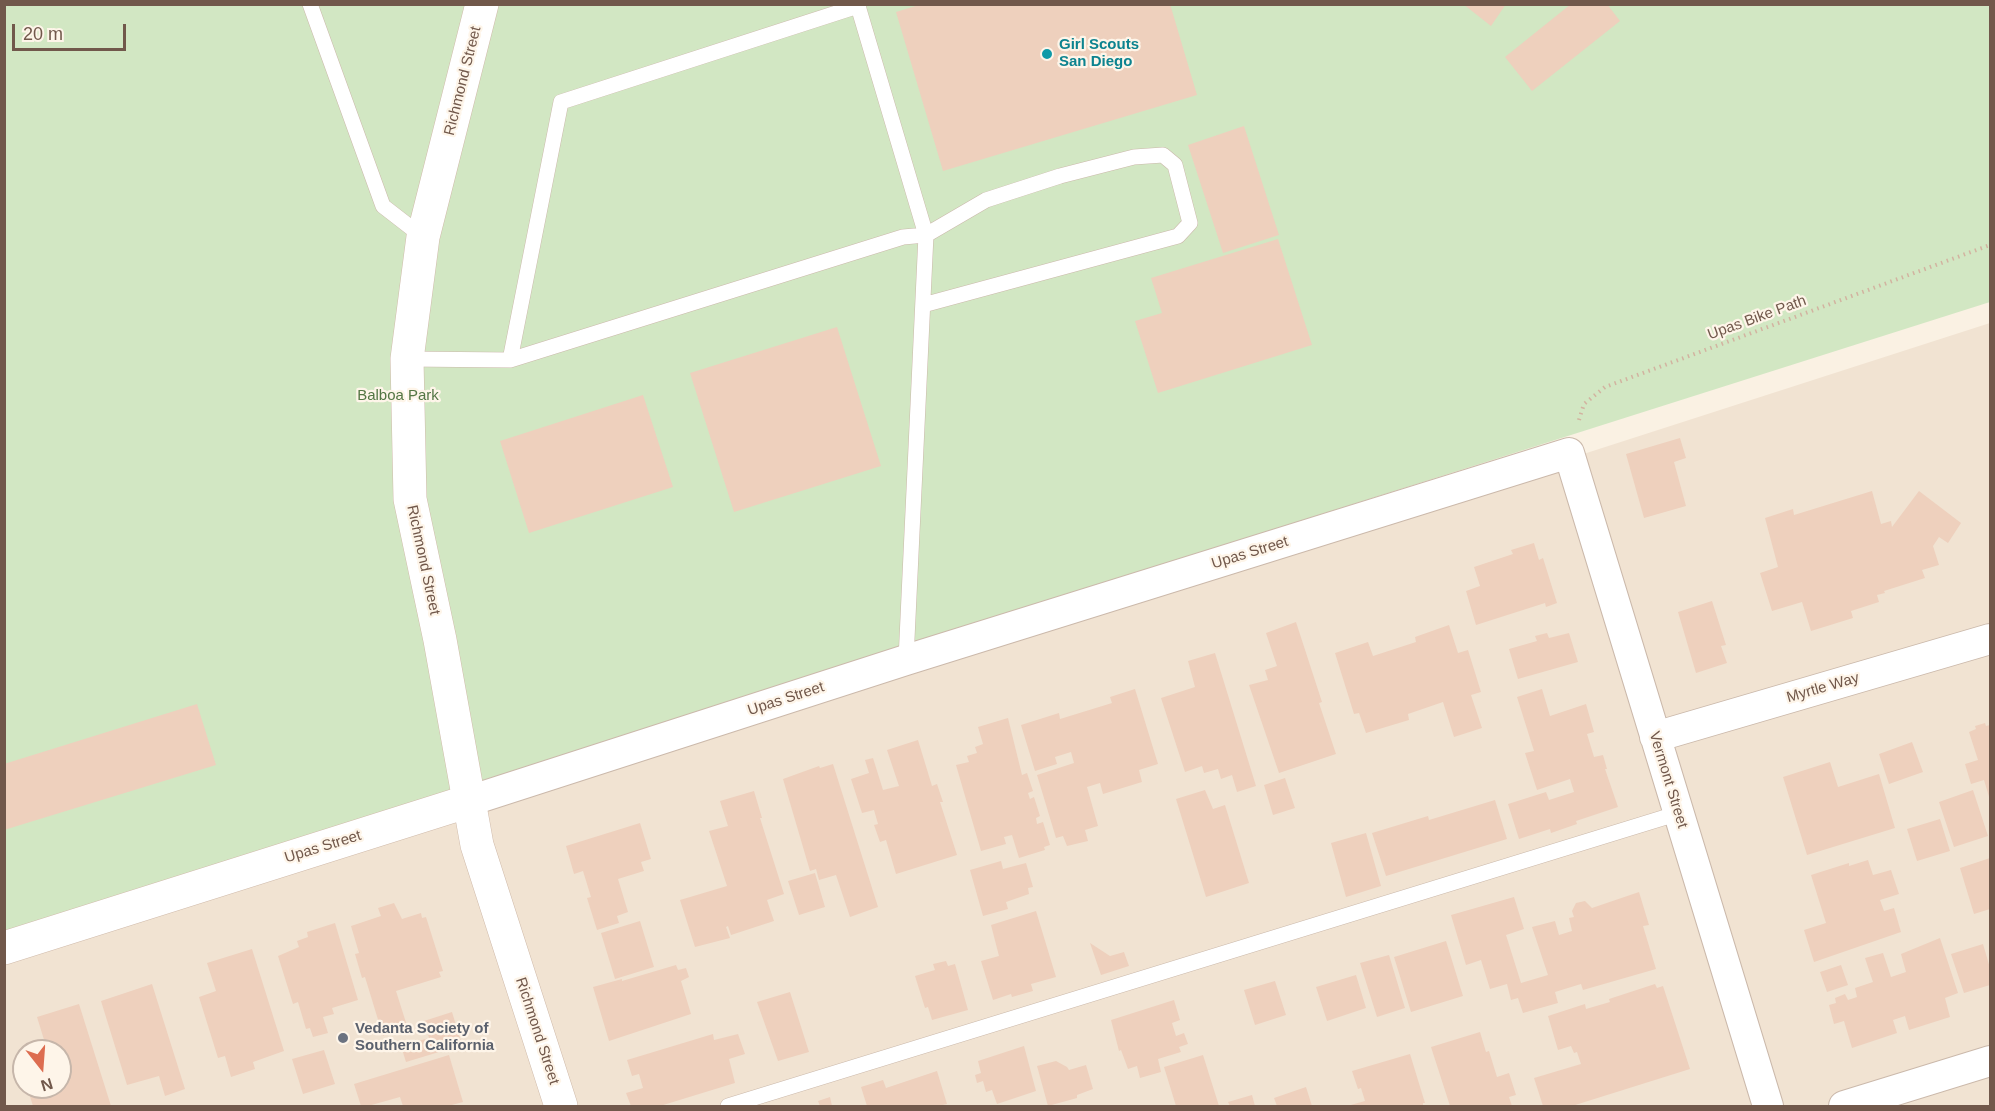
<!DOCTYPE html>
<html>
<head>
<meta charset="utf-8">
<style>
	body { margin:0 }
	#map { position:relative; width:1995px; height:1111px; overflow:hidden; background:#faf1e3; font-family:Arial,sans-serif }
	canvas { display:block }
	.frame { position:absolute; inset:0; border:6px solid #71584b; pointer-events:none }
	.north { position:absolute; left:12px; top:1039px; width:60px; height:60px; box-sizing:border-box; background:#fef5e9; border:2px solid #c6b6aa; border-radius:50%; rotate:163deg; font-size:16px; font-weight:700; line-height:24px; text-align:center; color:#71584b }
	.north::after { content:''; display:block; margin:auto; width:21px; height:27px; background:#dd6d50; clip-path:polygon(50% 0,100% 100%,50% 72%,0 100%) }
	.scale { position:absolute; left:12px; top:24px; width:114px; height:27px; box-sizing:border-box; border:3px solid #71584b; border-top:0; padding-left:8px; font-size:18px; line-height:21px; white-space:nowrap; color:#71584b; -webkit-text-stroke:4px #fef5e9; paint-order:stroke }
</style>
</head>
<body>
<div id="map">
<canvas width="1995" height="1111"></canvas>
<div class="frame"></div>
<div class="north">N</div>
<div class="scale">20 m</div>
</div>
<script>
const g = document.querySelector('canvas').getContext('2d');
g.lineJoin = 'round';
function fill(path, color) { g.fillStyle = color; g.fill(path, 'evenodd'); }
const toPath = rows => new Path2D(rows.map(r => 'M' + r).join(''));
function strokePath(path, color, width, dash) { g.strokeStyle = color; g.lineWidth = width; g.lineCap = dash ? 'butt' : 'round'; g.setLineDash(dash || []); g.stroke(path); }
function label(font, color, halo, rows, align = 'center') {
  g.font = font + ' Arial,sans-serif'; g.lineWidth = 4.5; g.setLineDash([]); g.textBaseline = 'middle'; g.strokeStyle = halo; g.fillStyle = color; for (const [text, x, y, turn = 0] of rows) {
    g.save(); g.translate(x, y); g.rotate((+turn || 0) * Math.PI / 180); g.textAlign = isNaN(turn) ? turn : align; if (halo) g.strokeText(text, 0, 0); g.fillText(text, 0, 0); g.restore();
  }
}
const residential = toPath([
	[1990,323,1990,1106,5,1106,4,963],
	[24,1051,60,1051,60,1087,24,1087]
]);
const green = toPath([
	[5,5,1990,5,1990,302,5,932]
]);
const building = toPath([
	[922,4,1170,4,1197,95,943,171,896,12],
	[1463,4,1506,4,1491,26],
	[1571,4,1607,4,1620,21,1532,91,1505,57],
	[1244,126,1279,235,1223,253,1188,145],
	[1278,239,1312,345,1158,393,1135,321,1162,313,1151,278],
	[837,327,881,466,734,512,690,373],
	[643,395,673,487,529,533,500,441],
	[1680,438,1686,458,1674,462,1686,506,1644,518,1626,454],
	[1872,491,1881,524,1891,521,1892,527,1919,491,1961,523,1948,543,1939,537,1933,546,1939,565,1922,570,1925,578,1884,591,1885,593,1877,595,1879,602,1851,611,1853,618,1811,631,1802,602,1772,611,1760,573,1778,567,1765,518,1793,509,1794,515],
	[1534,543,1539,560,1543,558,1557,603,1546,607,1545,603,1476,625,1466,591,1480,586,1474,567,1513,554,1511,550],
	[1712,601,1726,645,1721,646,1727,663,1696,673,1678,612],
	[1296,622,1322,702,1319,703,1336,754,1279,773,1249,685,1268,680,1265,670,1277,666,1266,633],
	[1449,625,1458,653,1468,650,1481,692,1471,695,1482,728,1454,737,1443,702,1408,714,1409,720,1366,733,1359,713,1354,714,1335,653,1368,642,1373,656,1416,642,1415,637],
	[1547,633,1549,638,1569,633,1578,662,1518,679,1509,649,1537,641,1535,636],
	[1215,653,1256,786,1237,792,1232,775,1221,779,1218,769,1204,773,1202,766,1185,772,1161,698,1195,687,1188,661],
	[1135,689,1158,764,1139,770,1142,782,1103,794,1100,783,1087,787,1098,826,1085,830,1088,841,1067,846,1063,836,1056,838,1037,775,1074,763,1071,752,1055,757,1057,764,1035,771,1021,725,1059,713,1060,719,1112,703,1110,697],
	[1542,689,1550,716,1586,704,1594,732,1587,734,1594,757,1603,755,1607,769,1605,769,1618,807,1576,821,1577,824,1551,833,1550,829,1519,839,1508,804,1546,792,1549,800,1574,792,1570,779,1537,790,1525,753,1534,751,1517,697],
	[197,704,216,765,4,830,4,764],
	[1008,718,1022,775,1027,773,1033,791,1028,793,1030,799,1034,797,1040,816,1036,818,1037,824,1043,822,1050,845,1044,847,1045,850,1019,858,1012,835,1004,837,1006,844,981,851,956,765,969,762,967,756,977,753,975,747,983,744,978,727],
	[1985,723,1986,726,1990,725,1990,800,1984,780,1971,784,1965,764,1978,760,1969,732,1976,729,1975,726],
	[918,740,932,786,937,784,943,802,940,802,957,855,896,874,886,840,880,842,874,825,878,824,874,810,862,813,851,779,869,773,865,760,873,758,883,790,899,786,887,750],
	[1912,742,1923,772,1889,784,1879,754],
	[1830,762,1838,787,1879,774,1895,828,1807,855,1783,777],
	[833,764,878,907,850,917,836,875,819,880,816,869,810,871,783,779,819,766,820,768],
	[1285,778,1295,808,1273,815,1264,785],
	[1205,790,1213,809,1225,805,1249,883,1206,897,1176,799],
	[1973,790,1988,836,1954,847,1939,802],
	[754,791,762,818,760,818,784,894,767,900,774,921,731,935,728,926,726,927,730,938,695,947,680,900,727,886,709,831,728,826,720,801],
	[1495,800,1507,839,1386,876,1372,833,1428,816,1429,820],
	[1940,819,1950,851,1917,861,1907,829],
	[640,823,651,859,641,862,644,871,618,879,628,912,617,916,619,923,597,930,587,898,591,897,583,871,574,874,566,846],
	[1366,833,1381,886,1346,897,1331,843],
	[1990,858,1990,909,1974,914,1960,868],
	[1868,860,1873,875,1891,870,1899,894,1880,900,1884,911,1894,908,1901,932,1814,962,1804,930,1826,923,1811,875,1849,863,1849,866],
	[1001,861,1003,869,1026,863,1033,887,1028,888,1029,894,1006,902,1008,909,983,916,970,870],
	[815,873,825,907,799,915,788,881],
	[1639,892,1649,925,1643,926,1656,969,1583,990,1581,984,1555,992,1558,1003,1523,1013,1518,998,1511,1000,1507,984,1490,989,1481,960,1466,965,1451,915,1514,897,1524,929,1506,935,1521,983,1548,975,1532,927,1555,921,1559,935,1572,931,1569,918,1574,917,1572,911,1576,903,1585,901,1592,908],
	[394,903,402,919,421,913,422,918,426,917,443,971,439,972,441,977,396,991,408,1029,383,1036,365,977,362,978,355,954,359,953,351,926,381,916,378,908],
	[1036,911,1056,977,1031,984,1033,991,1012,997,1011,994,993,1000,981,961,999,956,991,925],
	[640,921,654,967,615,979,601,933],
	[335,923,358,1000,332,1008,334,1014,323,1017,328,1033,313,1037,310,1028,306,1029,298,1002,293,1004,278,956,299,947,297,941,308,937,307,932],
	[1940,938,1958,993,1945,998,1950,1017,1909,1030,1905,1016,1893,1020,1897,1033,1852,1048,1844,1021,1834,1024,1829,1005,1836,1003,1835,998,1845,994,1848,1000,1857,997,1855,988,1873,982,1865,958,1883,953,1891,977,1906,972,1901,954],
	[1446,941,1463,996,1411,1012,1394,957],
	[1090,943,1110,956,1124,952,1129,966,1101,975],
	[1983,944,1990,968,1990,985,1964,993,1951,954],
	[252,949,284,1051,253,1062,255,1069,231,1077,225,1056,218,1058,199,997,216,991,207,963],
	[1389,955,1405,1008,1377,1017,1360,963],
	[946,961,948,966,955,964,968,1010,932,1020,928,1007,925,1008,915,976,935,970,933,964],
	[676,965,678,970,686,968,689,977,681,981,691,1014,609,1041,593,987,622,979,622,981],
	[1841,965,1848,985,1827,992,1820,972],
	[1356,975,1366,1008,1327,1021,1316,987],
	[1275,981,1286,1015,1255,1025,1244,990],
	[152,984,185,1089,165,1096,159,1076,127,1085,101,1001],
	[1655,984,1657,988,1663,986,1690,1069,1572,1106,1543,1106,1534,1078,1581,1064,1577,1052,1574,1053,1571,1046,1558,1050,1548,1016,1585,1004,1586,1009,1610,1002,1609,999],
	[790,992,809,1052,778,1061,757,1002],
	[1174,1000,1180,1020,1172,1023,1176,1036,1184,1033,1188,1044,1179,1047,1181,1052,1158,1059,1161,1072,1140,1078,1137,1066,1128,1069,1121,1050,1119,1051,1111,1020],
	[79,1004,111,1106,33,1106,27,1087,60,1087,60,1051,33,1051,32,1047,45,1043,37,1017],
	[452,1012,462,1045,406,1062,401,1046,429,1038,424,1021],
	[1480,1032,1486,1052,1489,1051,1497,1077,1509,1073,1516,1095,1509,1097,1512,1106,1450,1106,1431,1047],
	[713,1034,714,1040,738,1034,745,1054,729,1059,735,1083,660,1106,631,1106,626,1093,643,1088,639,1074,632,1076,627,1060],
	[1024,1046,1036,1091,997,1104,992,1090,986,1092,983,1081,977,1083,975,1075,981,1073,978,1061],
	[324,1050,335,1084,303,1094,292,1059],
	[1410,1054,1425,1103,1423,1103,1423,1106,1347,1106,1365,1101,1361,1088,1358,1089,1352,1071],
	[24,1055,24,1075,23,1075,18,1057],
	[449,1055,463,1102,448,1106,403,1106,400,1097,368,1106,361,1106,354,1084],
	[1203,1055,1219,1106,1176,1106,1164,1067],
	[1056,1061,1067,1067,1069,1070,1086,1065,1093,1089,1077,1095,1077,1098,1048,1106,1037,1066],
	[937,1071,947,1104,938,1106,867,1106,861,1087,883,1080,886,1088],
	[1306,1087,1312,1106,1277,1106,1274,1098],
	[1252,1095,1255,1106,1230,1106,1228,1102],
	[830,1097,832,1106,820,1106,818,1101]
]);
const path = toPath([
	[1579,420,1584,404,1605,387,1990,245]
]);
const lane = toPath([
	[310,4,383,206,423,237],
	[407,359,510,360],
	[906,660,926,235,858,6,561,102,510,360,903,237,926,235,986,200,1060,176,1134,157,1163,155,1175,165,1190,223,1178,236,923,305],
	[728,1106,1679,813]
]);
const street = toPath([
	[1655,737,1990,639],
	[469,801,906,660,1569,453,1768,1106],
	[1844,1106,1990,1061]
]);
const secondary = toPath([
	[482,4,423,237,407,359,410,499,440,640,477,845,561,1106],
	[4,948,469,801]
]);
const markers = [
	[1047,54,6,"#0f9aa8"],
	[343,1038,6,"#6b7280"]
];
const cultureNames = [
	["Girl Scouts",1059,45],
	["San Diego",1059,62]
];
const streetNames = [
	["Richmond Street",463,81,-76],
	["Upas Bike Path",1757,318,-20],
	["Upas Street",1250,553,-17],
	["Richmond Street",423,560,78],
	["Myrtle Way",1823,688,-16],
	["Upas Street",786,699,-18],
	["Vermont Street",1668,780,73],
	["Upas Street",323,847,-17],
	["Richmond Street",537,1031,72]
];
const parkNames = [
	["Balboa Park",398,396]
];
const worshipNames = [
	["Vedanta Society of",355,1029],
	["Southern California",355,1046]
];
fill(residential, '#f1e3d2');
fill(green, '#d2e7c3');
fill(building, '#eed0bd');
strokePath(lane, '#cbb9ab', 16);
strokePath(street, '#cbb9ab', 32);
strokePath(secondary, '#d0bbab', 34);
strokePath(path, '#d2b3a0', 4, [1.5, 4.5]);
strokePath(lane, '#fff', 15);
strokePath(street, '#fff', 30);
strokePath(secondary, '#fff', 33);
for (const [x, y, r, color] of markers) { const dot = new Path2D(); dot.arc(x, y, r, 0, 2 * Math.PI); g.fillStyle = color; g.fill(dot); strokePath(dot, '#fef5e9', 2); }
label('bold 15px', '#0d838f', '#fef5e9', cultureNames, 'left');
label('15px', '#71584b', '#fef5e9', streetNames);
label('15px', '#547644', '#fef5e9', parkNames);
label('bold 15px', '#5b616d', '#fef5e9', worshipNames, 'left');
</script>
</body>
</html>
